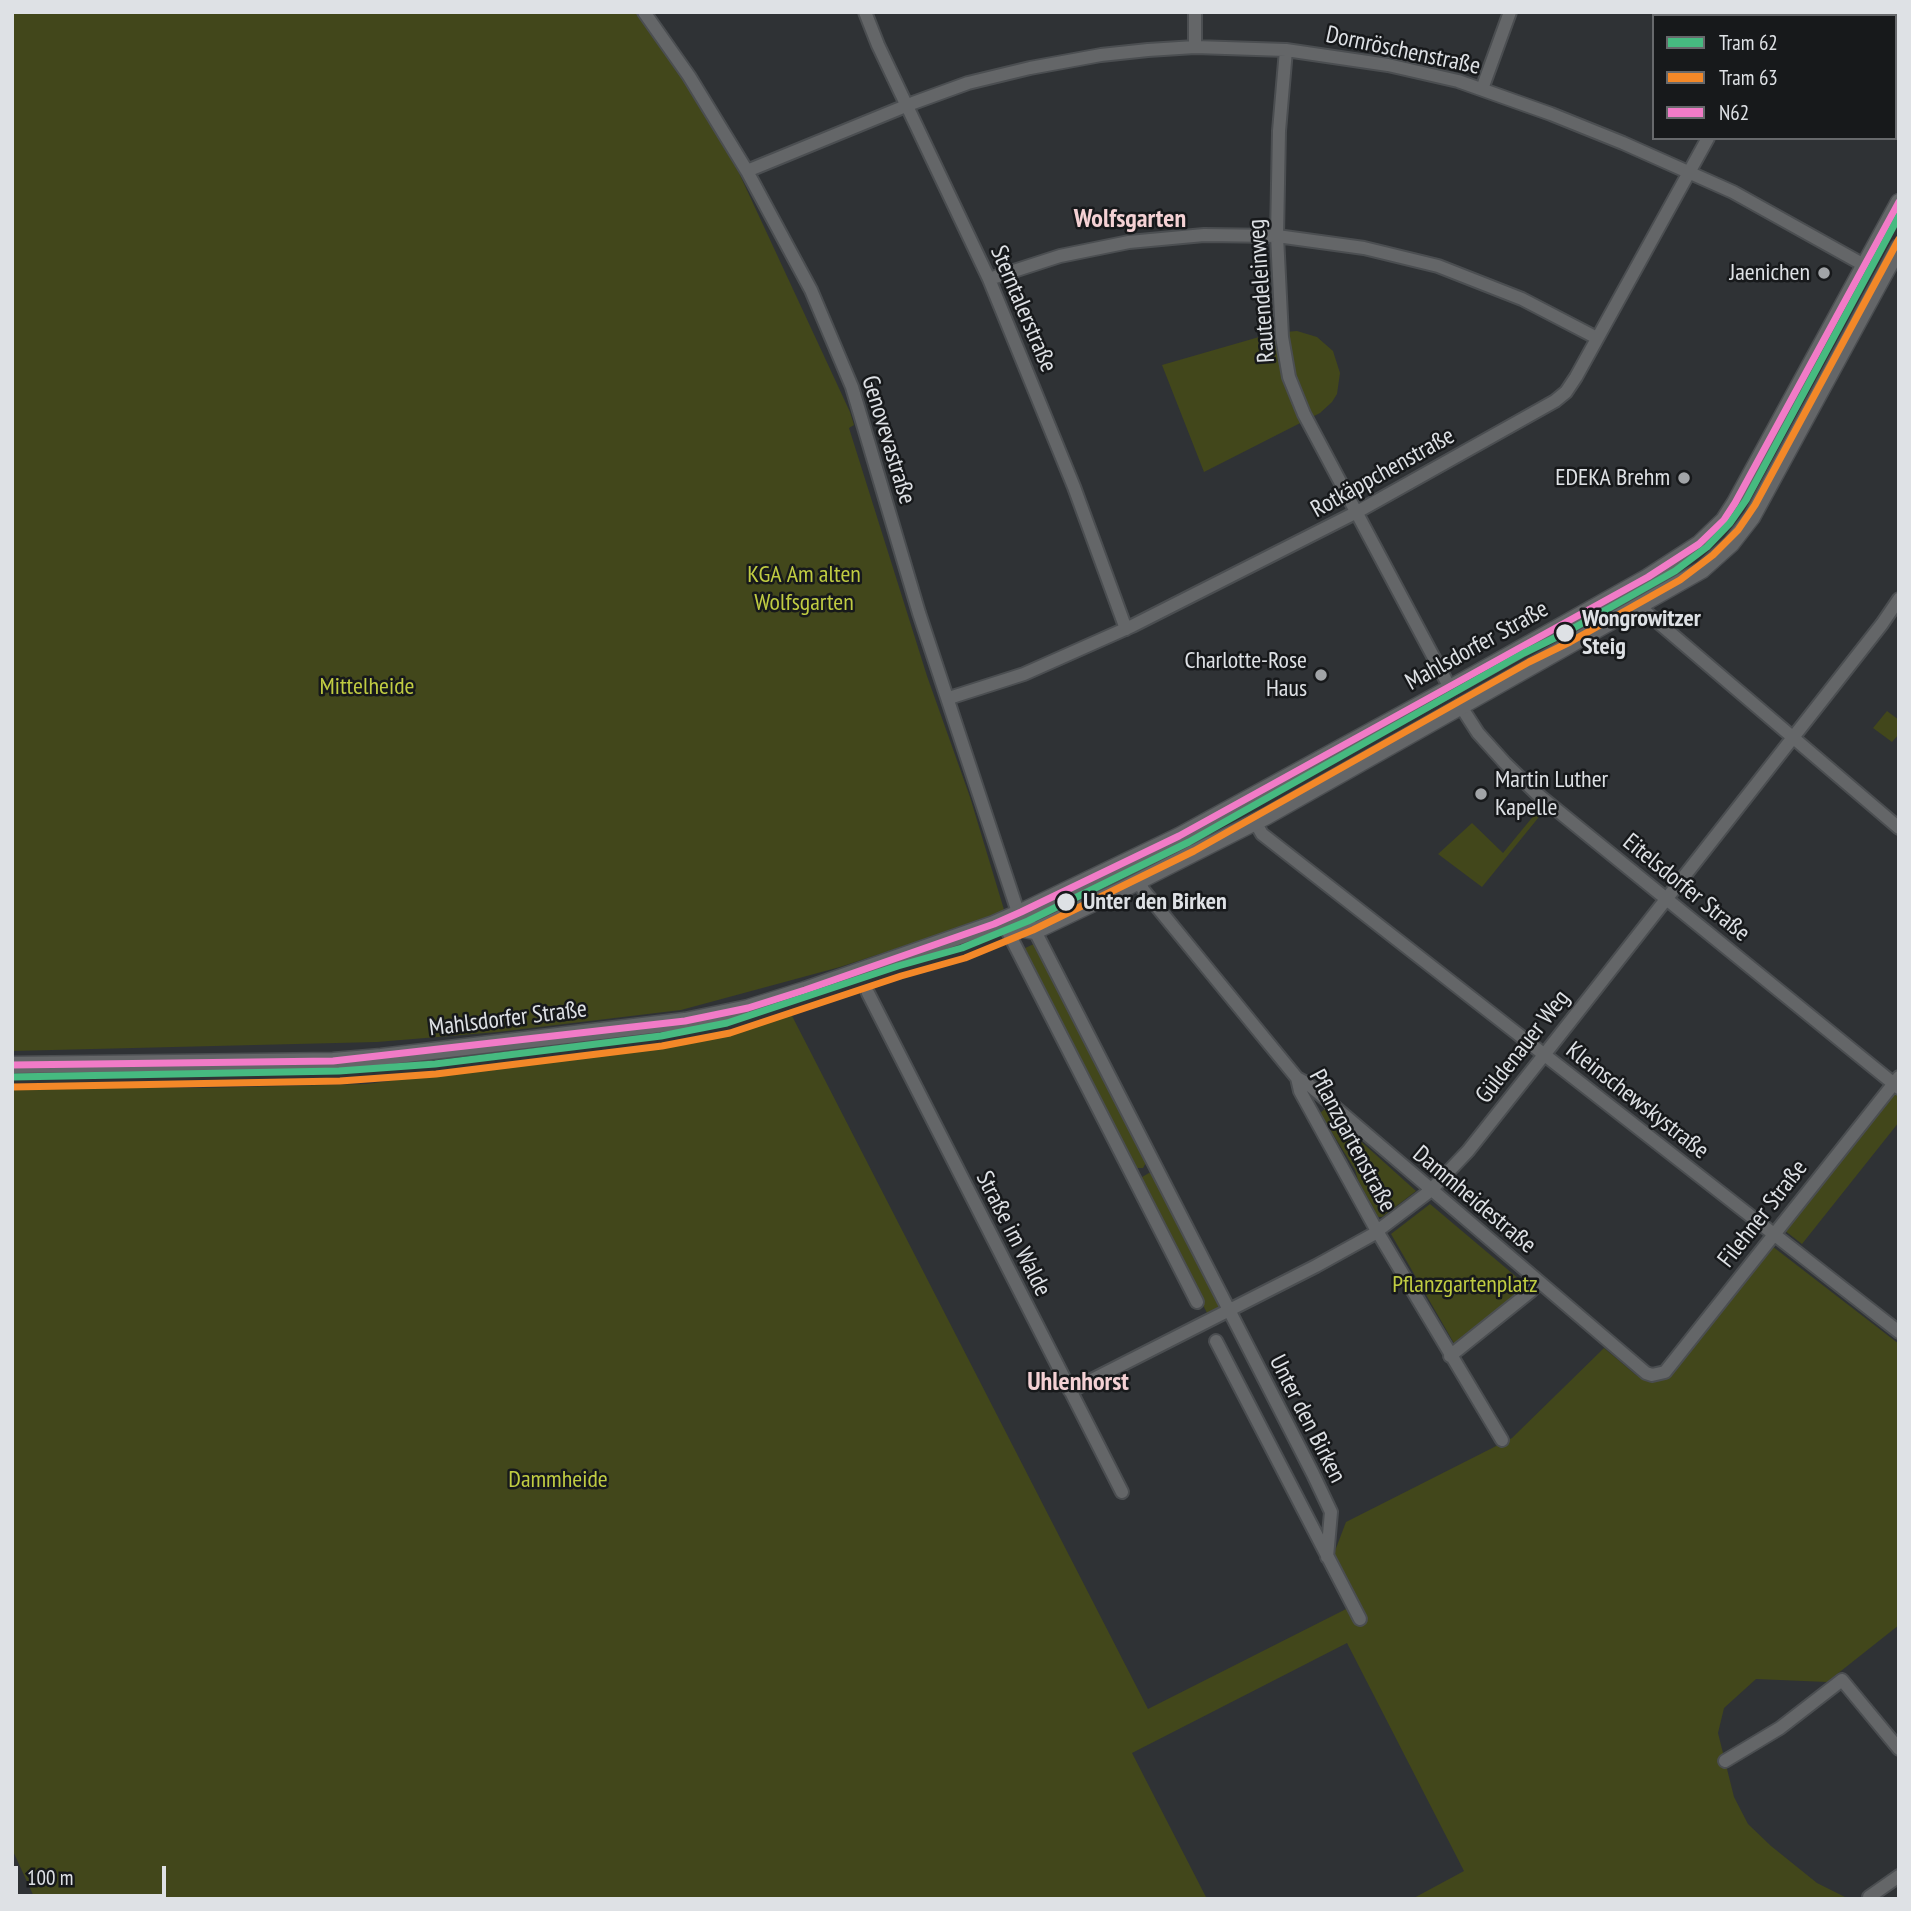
<!DOCTYPE html>
<html>
<head>
<meta charset="utf-8">
<style>
	body { margin:0 }
	#map { position:relative; width:1911px; height:1911px; overflow:hidden; background:#2f3235; font-family:"PT Sans Narrow",sans-serif }
	canvas { display:block }
	.frame { position:absolute; inset:0; border:14px solid #dee1e5; pointer-events:none }
	.legend { position:absolute; left:1652px; top:14px; width:245px; height:126px; box-sizing:border-box; background:#17191b; border:2px solid #67696c; margin:0; padding:9px 12px; list-style:none; font-size:21px; color:#dee1e5 }
	.legend li { display:flex; align-items:center; gap:14px; height:35px }
	.legend b { width:35px; border:2px solid #67696c }
	.scale { position:absolute; left:14px; top:1866px; width:152px; height:32px; box-sizing:border-box; border:4px solid #dee1e5; border-top:0; padding-left:9px; font-size:21px; line-height:24px; white-space:nowrap; color:#dee1e5; -webkit-text-stroke:5px #17191b; paint-order:stroke }
</style>
</head>
<body>
<div id="map">
<canvas width="1911" height="1911"></canvas>
<div class="frame"></div>
<ul class="legend">
<li><b style="height:9px;background:#46ba80"></b>Tram 62</li>
<li><b style="height:9px;background:#f38828"></b>Tram 63</li>
<li><b style="height:9px;background:#f17bc7"></b>N62</li>
</ul>
<div class="scale">100 m</div>
</div>
<script>
const g = document.querySelector('canvas').getContext('2d');
g.lineJoin = 'round';
function fill(path, color) { g.fillStyle = color; g.fill(path, 'evenodd'); }
const toPath = rows => new Path2D(rows.map(r => 'M' + r).join(''));
function strokePath(path, color, width, dash) { g.strokeStyle = color; g.lineWidth = width; g.lineCap = dash ? 'butt' : 'round'; g.setLineDash(dash || []); g.stroke(path); }
function label(font, color, halo, rows, align = 'center') {
  g.font = font + ' "PT Sans Narrow",sans-serif'; g.lineWidth = 5; g.setLineDash([]); g.textBaseline = 'middle'; g.strokeStyle = halo; g.fillStyle = color; for (const [text, x, y, turn = 0] of rows) {
    g.save(); g.translate(x, y); g.rotate((+turn || 0) * Math.PI / 180); g.textAlign = isNaN(turn) ? turn : align; if (halo) g.strokeText(text, 0, 0); g.fillText(text, 0, 0); g.restore();
  }
}
const green = toPath([
	[12,12,637,12,674,61,739,173,850,412,854,425,849,428,927,676,970,797,1005,913,840,967,681,1010,498,1032,377,1042,12,1051],
	[1297,331,1317,337,1333,351,1340,373,1337,394,1332,402,1320,413,1204,472,1162,365,1273,333],
	[1887,711,1899,720,1899,734,1892,742,1873,728],
	[1540,808,1543,812,1482,887,1438,854,1472,823,1503,853],
	[1036,943,1147,1161,1143,1168,1135,1168,1023,949],
	[790,1012,1148,1709,1356,1604,1333,1556,1346,1522,1512,1438,1604,1348,1636,1375,1645,1380,1656,1380,1772,1246,1899,1344,1899,1625,1827,1682,1756,1679,1724,1708,1718,1733,1734,1797,1748,1824,1771,1846,1817,1883,1849,1899,1412,1899,1464,1871,1347,1643,1132,1753,1207,1899,35,1899,12,1849,12,1087,201,1088,367,1084,679,1042,714,1035],
	[1891,1094,1899,1094,1899,1122,1802,1244,1784,1230],
	[1325,1109,1416,1191,1382,1217,1378,1217,1358,1180,1355,1170,1320,1113],
	[1149,1173,1153,1174,1220,1306,1207,1313,1141,1181,1142,1177],
	[1430,1204,1526,1285,1455,1345,1391,1234]
]);
const minor = toPath([
	[644,12,689,76,747,171,811,290,852,387,919,613,1016,906,1035,931,1313,1474,1331,1512,1327,1557],
	[865,12,878,45,989,279,1074,487,1126,629],
	[1898,12,1899,13],
	[1791,16,1792,15],
	[1195,47,1195,12],
	[1286,50,1279,131,1277,236,1282,337,1289,377,1304,414,1450,688],
	[1482,89,1510,12],
	[747,171,913,103,968,83,1030,68,1101,55,1148,50,1195,47,1286,50,1388,65,1458,81,1551,114,1623,143,1733,192,1864,265],
	[989,279,1060,256,1129,242,1204,235,1277,236,1364,248,1438,266,1522,299,1597,338],
	[1639,606,1899,828],
	[949,698,1024,674,1132,626,1357,512,1555,401,1566,392,1576,377,1708,138],
	[1460,705,1478,733,1505,763,1536,793,1899,1088],
	[1255,822,1262,834,1899,1332],
	[1138,881,1144,891,1297,1078,1300,1091,1377,1231,1502,1440],
	[1002,920,1197,1302],
	[868,993,1122,1492],
	[1297,1078,1308,1084,1646,1373,1652,1375,1665,1372,1899,1077],
	[1216,1341,1360,1619],
	[1450,1356,1531,1291,1538,1283],
	[1070,1391,1316,1266,1372,1235,1430,1191,1468,1151,1544,1055,1882,624,1899,599],
	[1725,1761,1780,1728,1842,1680,1899,1749],
	[1869,1897,1899,1876]
]);
const secondary = toPath([
	[994,924,1035,931,1127,887,1267,816,1702,570,1731,544,1752,517,1899,247],
	[12,1065,333,1061,381,1057,685,1021,748,1008,805,990,994,924,1021,912,1179,836,1461,682,1648,577,1699,544,1724,520,1735,503,1899,202]
]);
const bus1 = toPath([
	[12,1065,333,1061,685,1021,748,1008,805,990,994,924,1021,912,1179,836,1648,577,1699,544,1724,520,1735,503,1899,202]
]);
const tram1 = toPath([
	[12,1077,339,1071,435,1064,661,1036,727,1023,898,966,962,948,1028,921,1189,842,1524,653,1565,633,1675,571,1707,547,1730,523,1746,500,1899,216]
]);
const tram2 = toPath([
	[12,1087,340,1081,436,1074,662,1046,730,1033,901,976,965,958,1033,930,1194,851,1529,662,1570,642,1680,580,1713,555,1738,530,1755,505,1899,239]
]);
const markers = [
	[1824,273,7,"#a1a4a7"],
	[1684,478,7,"#a1a4a7"],
	[1565,633,10,"#dee1e5"],
	[1321,675,7,"#a1a4a7"],
	[1481,794,7,"#a1a4a7"],
	[1066,902,10,"#dee1e5"]
];
const streetNames = [
	["Dornröschenstraße",1403,51,12],
	["Rautendeleinweg",1262,291,-94],
	["Sterntalerstraße",1023,309,67],
	["Genovevastraße",888,440,73],
	["Rotkäppchenstraße",1383,473,-29],
	["Mahlsdorfer Straße",1477,646,-29],
	["Eitelsdorfer Straße",1686,888,39],
	["Mahlsdorfer Straße",508,1019,-7],
	["Güldenauer Weg",1523,1047,-52],
	["Kleinschewskystraße",1637,1101,38],
	["Pflanzgartenstraße",1352,1141,62],
	["Dammheidestraße",1474,1200,40],
	["Filehner Straße",1763,1214,-52],
	["Straße im Walde",1013,1234,63],
	["Unter den Birken",1307,1419,63]
];
const poiNames = [
	["Jaenichen",1810,273],
	["EDEKA Brehm",1670,478],
	["Charlotte-Rose",1307,661],
	["Haus",1307,689],
	["Martin Luther",1495,780,"left"],
	["Kapelle",1495,808,"left"]
];
const parkNames = [
	["KGA Am alten",804,575],
	["Wolfsgarten",804,603],
	["Mittelheide",367,687],
	["Pflanzgartenplatz",1465,1285],
	["Dammheide",558,1480]
];
const stopNames = [
	["Wongrowitzer",1582,619],
	["Steig",1582,647],
	["Unter den Birken",1083,902]
];
const neighbourhoodNames = [
	["Wolfsgarten",1130,220],
	["Uhlenhorst",1078,1383]
];
fill(green, '#42471b');
strokePath(minor, '#4b4e51', 16);
strokePath(secondary, '#4b4e51', 19);
strokePath(minor, '#646668', 12);
strokePath(secondary, '#646668', 16);
strokePath(bus1, '#f17bc7', 7);
strokePath(tram1, '#46ba80', 7);
strokePath(tram2, '#f38828', 7);
for (const [x, y, r, color] of markers) { const dot = new Path2D(); dot.arc(x, y, r, 0, 2 * Math.PI); g.fillStyle = color; g.fill(dot); strokePath(dot, '#17191b', 2.5); }
label('24px', '#dee1e5', '#17191b', streetNames);
label('24px', '#dee1e5', '#17191b', poiNames, 'right');
label('24px', '#c0cc42', '#17191b', parkNames);
label('bold 24px', '#dee1e5', '#17191b', stopNames, 'left');
label('bold 26px', '#f4d1d4', '#17191b', neighbourhoodNames);
</script>
</body>
</html>
